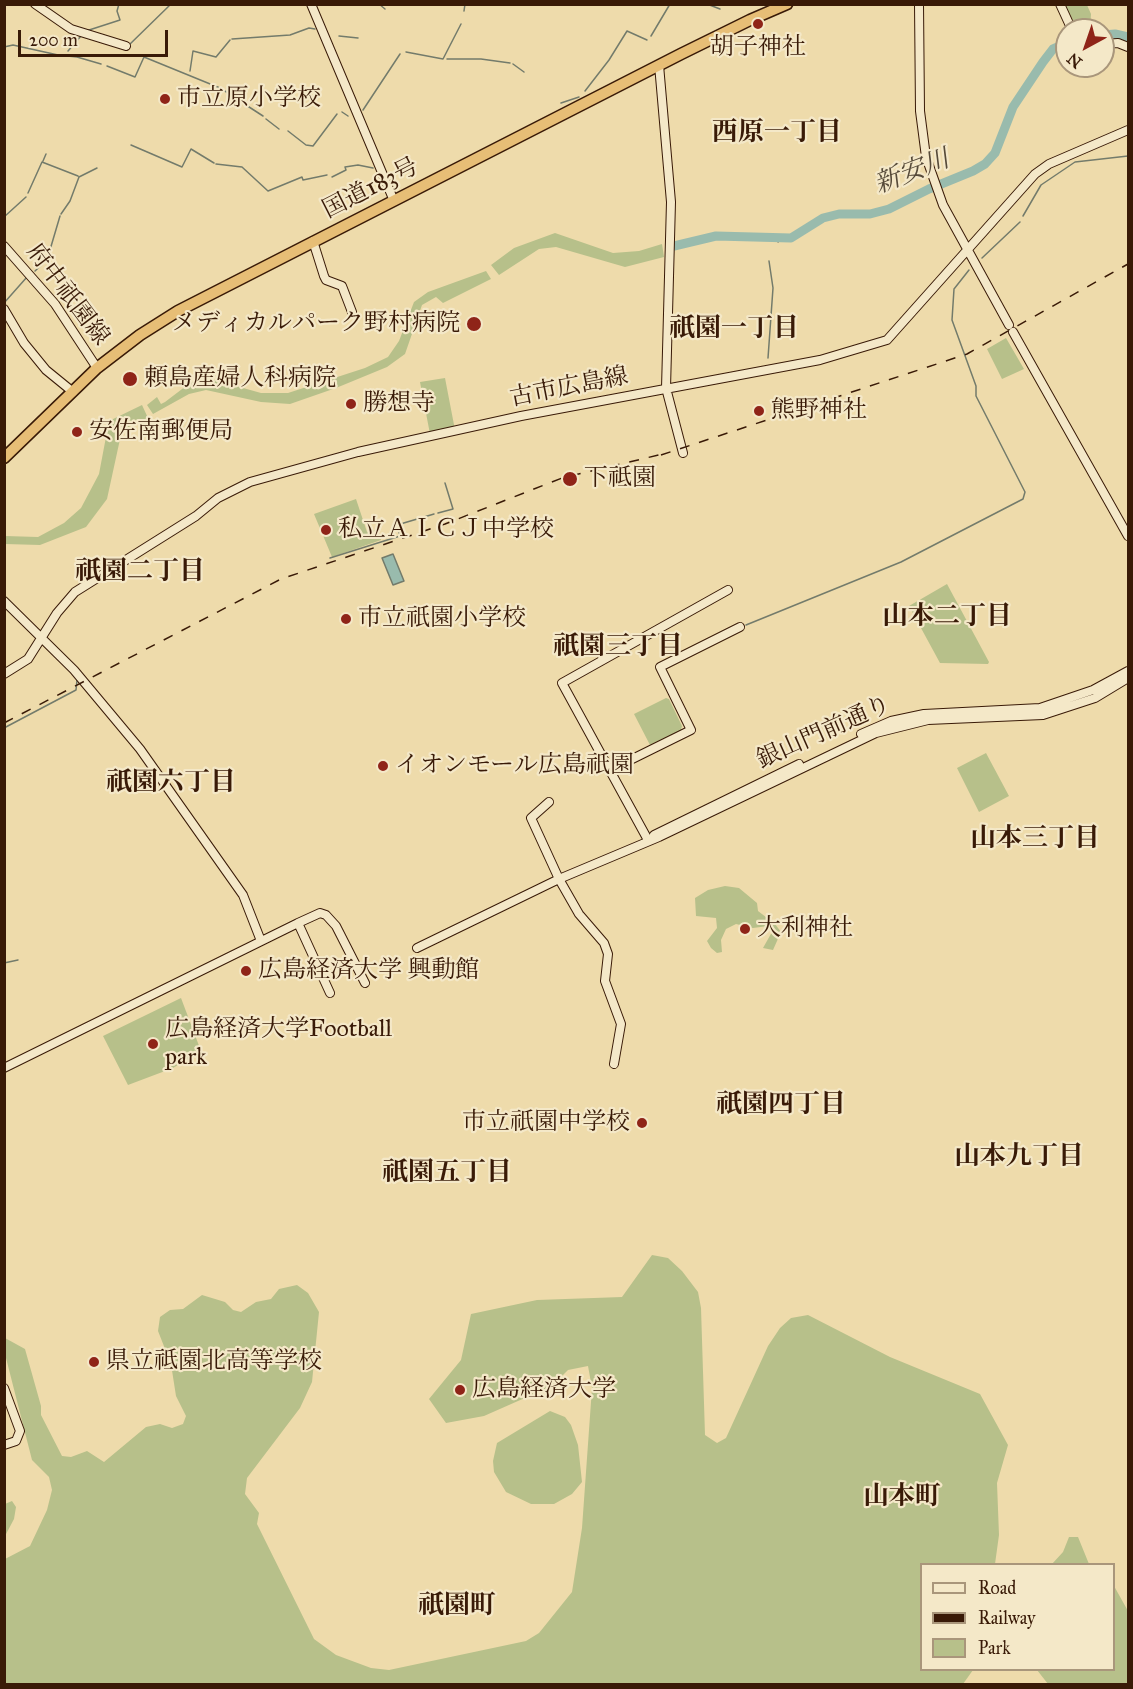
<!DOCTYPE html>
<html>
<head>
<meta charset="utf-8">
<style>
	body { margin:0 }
	#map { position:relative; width:1133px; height:1689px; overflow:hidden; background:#eedbab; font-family:"IM FELL Great Primer",serif }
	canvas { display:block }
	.frame { position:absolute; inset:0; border:6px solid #391a07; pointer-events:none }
	.legend { position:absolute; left:920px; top:1563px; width:195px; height:108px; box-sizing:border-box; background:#f4e8c8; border:2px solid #a9967b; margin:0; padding:8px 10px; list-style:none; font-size:18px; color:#391a07 }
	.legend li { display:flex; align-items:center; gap:12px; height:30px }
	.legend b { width:30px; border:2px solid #a9967b }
	.north { position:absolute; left:1055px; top:18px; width:60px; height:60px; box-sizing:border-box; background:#f4e8c8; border:2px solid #a9967b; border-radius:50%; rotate:220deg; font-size:16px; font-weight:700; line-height:24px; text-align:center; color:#391a07 }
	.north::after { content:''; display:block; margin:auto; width:21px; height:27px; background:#8f2418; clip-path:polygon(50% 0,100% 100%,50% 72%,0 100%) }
	.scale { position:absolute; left:18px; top:30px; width:150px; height:27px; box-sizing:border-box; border:3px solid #391a07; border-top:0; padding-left:8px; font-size:18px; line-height:21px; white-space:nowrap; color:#391a07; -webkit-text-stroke:4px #f4e8c8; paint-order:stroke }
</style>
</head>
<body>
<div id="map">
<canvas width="1133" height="1689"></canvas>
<div class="frame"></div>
<ul class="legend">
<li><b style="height:8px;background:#f4e8c8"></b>Road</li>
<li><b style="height:8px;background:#391a07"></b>Railway</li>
<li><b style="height:16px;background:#b7c08a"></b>Park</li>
</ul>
<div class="north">N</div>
<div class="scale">200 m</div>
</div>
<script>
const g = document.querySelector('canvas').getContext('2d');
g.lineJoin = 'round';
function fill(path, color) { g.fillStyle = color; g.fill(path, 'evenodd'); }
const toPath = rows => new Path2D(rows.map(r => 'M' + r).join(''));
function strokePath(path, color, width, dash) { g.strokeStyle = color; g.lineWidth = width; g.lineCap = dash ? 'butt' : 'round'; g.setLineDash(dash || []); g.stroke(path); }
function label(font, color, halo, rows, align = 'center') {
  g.font = font + ' "IM FELL Great Primer","Noto Serif JP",serif'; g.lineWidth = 4.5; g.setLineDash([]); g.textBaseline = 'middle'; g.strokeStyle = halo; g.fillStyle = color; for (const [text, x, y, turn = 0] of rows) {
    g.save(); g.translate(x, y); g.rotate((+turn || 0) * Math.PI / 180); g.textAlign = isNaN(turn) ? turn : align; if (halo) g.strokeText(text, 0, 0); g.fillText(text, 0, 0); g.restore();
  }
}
const green = toPath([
	[1065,5,1087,5,1091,14,1090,28,1078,30],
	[555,233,613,253,639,251,662,244,664,257,625,267,556,247,539,249,499,275,491,265,514,248],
	[486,271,491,279,443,303,436,297,422,305,405,354,387,367,336,388,290,404,261,402,206,390,189,394,153,414,147,405,157,397,161,404,165,402,190,383,204,377,261,393,288,393,365,368,388,357,399,341,414,302,428,292],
	[1006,338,1024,369,1002,379,987,349],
	[445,378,455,430,430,434,420,382],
	[142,405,148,418,122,430,107,499,86,527,40,545,5,544,5,536,38,537,64,523,81,508,99,474,109,421],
	[356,499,367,532,378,529,381,540,332,557,314,514],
	[947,584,989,662,988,664,940,663,909,606],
	[666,698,669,699,682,726,681,730,650,745,634,714],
	[986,753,1009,796,979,812,957,768],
	[725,886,739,888,757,903,758,911,775,924,781,932,773,950,763,948,772,932,768,926,753,928,736,924,726,929,721,940,722,952,717,953,711,948,707,941,717,928,716,918,696,916,695,898,708,890],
	[181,998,201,1051,173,1068,128,1085,103,1036],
	[652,1255,668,1258,682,1271,698,1292,701,1308,705,1435,717,1443,726,1438,768,1346,780,1328,791,1318,808,1315,890,1357,980,1394,1008,1445,997,1483,999,1535,995,1564,922,1564,922,1670,973,1670,963,1684,5,1684,5,1559,30,1546,47,1510,52,1490,49,1477,32,1460,5,1354,5,1338,25,1349,41,1406,41,1415,62,1456,71,1457,87,1451,104,1462,146,1427,160,1424,172,1428,183,1424,186,1416,176,1396,171,1364,158,1331,160,1317,170,1310,183,1309,202,1295,225,1302,233,1310,241,1312,256,1302,271,1299,279,1289,297,1285,308,1293,319,1312,312,1382,300,1408,247,1478,245,1494,259,1513,257,1524,314,1639,336,1655,371,1668,389,1670,526,1641,539,1633,572,1592,582,1528,592,1388,588,1366,568,1370,552,1386,484,1416,446,1423,429,1399,461,1360,471,1314,537,1300,622,1297],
	[550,1411,565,1417,571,1425,578,1445,582,1482,572,1494,554,1504,531,1504,506,1492,494,1472,493,1461,497,1443],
	[12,1501,16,1507,14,1519,5,1536,5,1504],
	[1069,1537,1078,1537,1089,1564,1052,1564,1063,1552],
	[1114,1586,1128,1611,1128,1684,1048,1684,1037,1670,1114,1670]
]);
const water = toPath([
	[393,554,404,581,393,585,382,558,393,554]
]);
const stream = toPath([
	[379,4,385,9],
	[707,4,720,9],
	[464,11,465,4],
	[86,31,120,20,117,11,119,4],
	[339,36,358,38],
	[651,36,670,4],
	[232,39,290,35,309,28,315,29],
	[129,45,171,4],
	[4,47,13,45,58,55,77,57,101,64],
	[68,51,81,36],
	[406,52,443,59,461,24],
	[447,59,481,59,510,63],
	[513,64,524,72],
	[107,66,135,77,144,57,220,88,244,103],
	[190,71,193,51,216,57,230,40],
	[585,91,609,60,627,31,647,40],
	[561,103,579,97],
	[246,105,263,116],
	[363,110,400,54],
	[342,112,348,116],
	[266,119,279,129],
	[288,131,306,145,313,146,337,114],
	[131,145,182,167,191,149,214,163],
	[43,161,46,154],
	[216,164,242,167,268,191,302,177,303,180,327,175],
	[332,177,346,170,345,167,358,165,373,168],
	[28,193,42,162,78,176],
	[61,214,70,201,79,177,97,168],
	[1023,216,1041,185,1075,162,1128,156],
	[4,217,26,197],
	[778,242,780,239],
	[982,258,1020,222],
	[35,271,47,260,60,216],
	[4,303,27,277],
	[768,358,773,288,769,261],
	[438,513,453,509,445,483],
	[330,558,400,536,397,525,434,514],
	[746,625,901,562,1023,499,1025,492,976,396,976,386,952,320,954,289,969,270],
	[4,728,76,690,77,680],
	[4,963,18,960]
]);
const river = toPath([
	[1103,35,1115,34,1128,37],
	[674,246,716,236,791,238,823,218,839,214,870,214,889,209,929,189,973,171,985,164,995,153,1013,107,1043,62,1053,49,1067,43]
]);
const secondary = toPath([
	[35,4,71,29,126,46],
	[311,4,394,201],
	[919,4,920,111,926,157,943,205,1009,325],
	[1060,4,1072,30],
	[1103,44,1118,43,1128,47],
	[659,65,671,202,666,388,683,453],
	[313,241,324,276,326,280,342,286,352,312],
	[4,246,55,304,97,368],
	[4,309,24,343,46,370,73,392],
	[1013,332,1128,536],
	[4,601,74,670,140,749,243,895,261,941],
	[4,674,28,659,57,613,75,592,196,516,218,498,250,482,358,452,521,416,820,360,887,340,1035,174,1049,164,1128,130],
	[861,734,891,721,924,714,1040,708,1093,690,1128,671],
	[610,770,691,730,660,667,740,627],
	[549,802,531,818,559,879,579,914,604,943,608,954,605,981,621,1024,614,1064],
	[654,835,799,764],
	[648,840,562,683,728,590],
	[298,923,320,913,326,915,336,926,365,983],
	[417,948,559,879,659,837,876,733,928,720,1043,715,1095,698,1128,678],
	[4,1068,298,923,330,993],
	[4,1388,20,1431,16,1441,4,1445]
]);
const highway = toPath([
	[4,458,97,368,140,335,178,311,681,54,750,20,787,4]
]);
const rail = toPath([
	[661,455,967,354,1128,264],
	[4,723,281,579,445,524,562,478,667,453]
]);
const markers = [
	[758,24,6,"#8f2418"],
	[165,99,6,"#8f2418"],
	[474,324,8,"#8f2418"],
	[130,379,8,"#8f2418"],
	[351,404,6,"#8f2418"],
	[759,411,6,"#8f2418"],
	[77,432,6,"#8f2418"],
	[570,479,8,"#8f2418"],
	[326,530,6,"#8f2418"],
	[346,619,6,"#8f2418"],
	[383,766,6,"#8f2418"],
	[745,929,6,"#8f2418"],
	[246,971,6,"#8f2418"],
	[153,1044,6,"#8f2418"],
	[642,1123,6,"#8f2418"],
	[94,1362,6,"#8f2418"],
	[460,1390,6,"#8f2418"]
];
const poiNames = [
	["胡子神社",758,48,"center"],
	["市立原小学校",177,99],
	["メディカルパーク野村病院",460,324,"right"],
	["頼島産婦人科病院",144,379],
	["勝想寺",363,404],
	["熊野神社",771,411],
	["安佐南郵便局",89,432],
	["下祗園",584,479],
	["私立ＡＩＣＪ中学校",338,530],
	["市立祇園小学校",358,619],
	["イオンモール広島祇園",395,766],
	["大利神社",757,929],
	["広島経済大学 興動館",258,971],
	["広島経済大学Football",165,1030],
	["park",165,1058],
	["市立祇園中学校",630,1123,"right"],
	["県立祗園北高等学校",106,1362],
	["広島経済大学",472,1390]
];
const streetNames = [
	["国道183号",371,189,-27],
	["府中祇園線",67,295,53],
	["古市広島線",569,388,-11],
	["銀山門前通り",824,733,-24]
];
const neighbourhoodNames = [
	["西原一丁目",777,134],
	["祇園一丁目",734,330],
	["祇園二丁目",140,573],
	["山本二丁目",947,618],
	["祇園三丁目",618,648],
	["祇園六丁目",171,784],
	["山本三丁目",1035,840],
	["祇園四丁目",781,1106],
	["山本九丁目",1019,1158],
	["祇園五丁目",447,1174],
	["山本町",902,1498],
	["祇園町",457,1607]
];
const waterNames = [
	["新安川",912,173,-21]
];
fill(green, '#b7c08a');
fill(water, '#99bbad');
strokePath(water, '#737b6b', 1.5);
strokePath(stream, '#737b6b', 1.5);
strokePath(river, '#99bbad', 9);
strokePath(secondary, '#391a07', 10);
strokePath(highway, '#391a07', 13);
strokePath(secondary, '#f4e8c8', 8);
strokePath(highway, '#e7be76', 10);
strokePath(rail, '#391a07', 1.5, [10, 10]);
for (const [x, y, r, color] of markers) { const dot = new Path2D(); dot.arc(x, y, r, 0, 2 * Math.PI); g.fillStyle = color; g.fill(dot); strokePath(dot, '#f4e8c8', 2); }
label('24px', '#391a07', '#f4e8c8', poiNames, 'left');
label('24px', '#391a07', '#f4e8c8', streetNames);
label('bold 26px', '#391a07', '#f4e8c8', neighbourhoodNames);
label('italic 26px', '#564a39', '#f4e8c8', waterNames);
</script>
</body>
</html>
